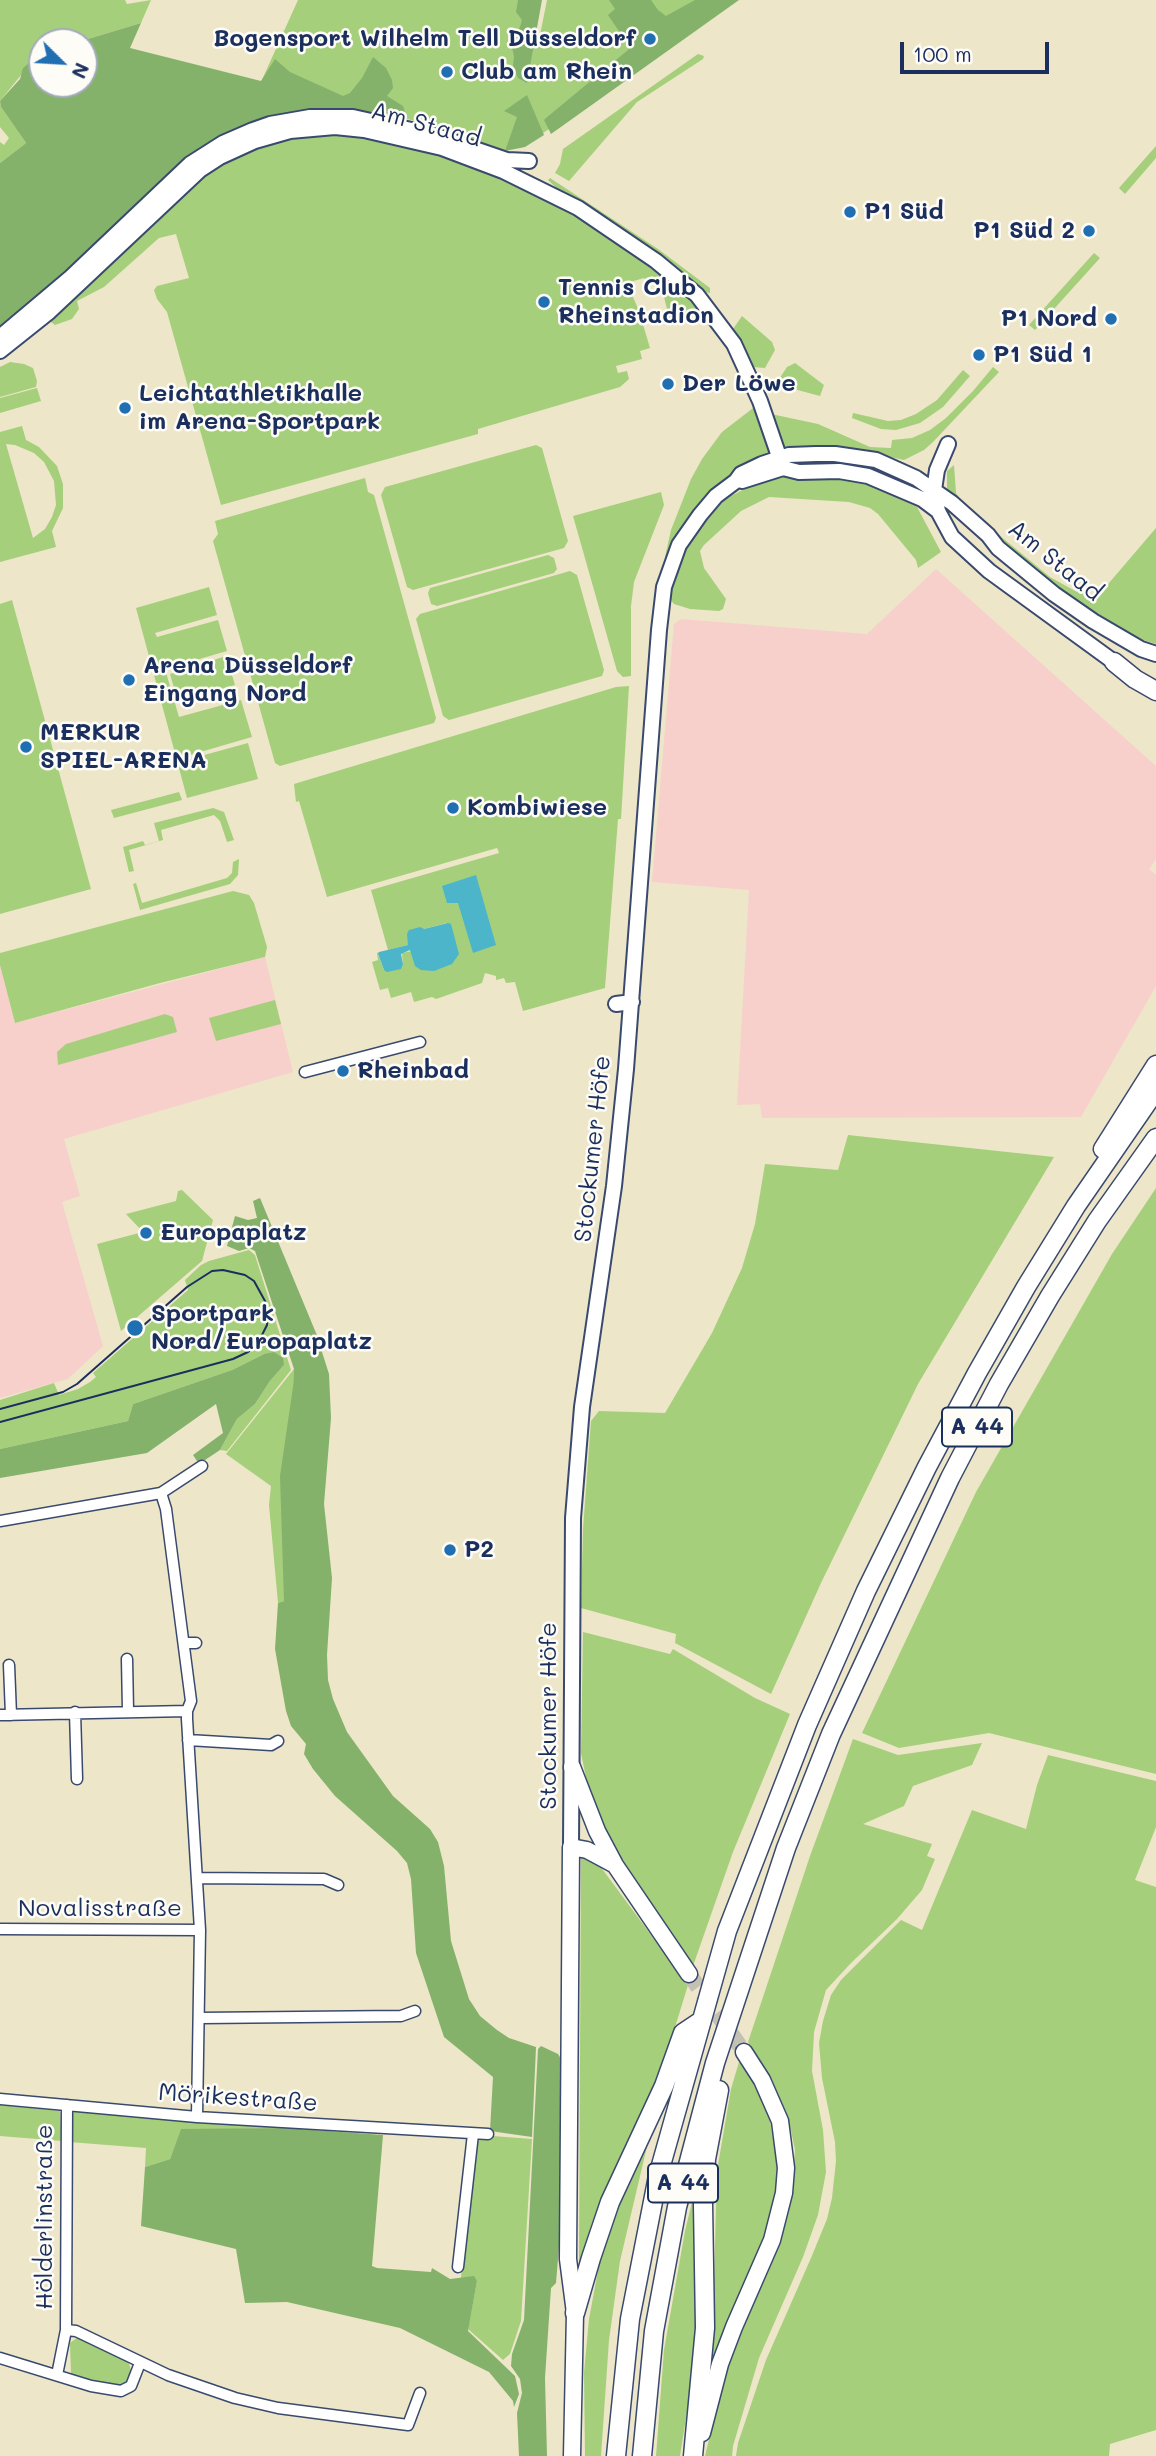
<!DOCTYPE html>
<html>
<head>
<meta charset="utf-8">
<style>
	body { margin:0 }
	#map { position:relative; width:1156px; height:2456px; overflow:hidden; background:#ede6c9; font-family:Mali,sans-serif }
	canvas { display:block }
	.north { position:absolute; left:28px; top:28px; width:70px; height:70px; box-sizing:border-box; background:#fdfcf7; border:2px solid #a3aaba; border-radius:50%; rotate:114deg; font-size:19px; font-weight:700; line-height:28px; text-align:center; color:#1b2f5e }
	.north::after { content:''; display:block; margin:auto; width:24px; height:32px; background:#1f6fb2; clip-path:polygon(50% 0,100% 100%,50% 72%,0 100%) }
	.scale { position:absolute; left:900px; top:42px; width:149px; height:32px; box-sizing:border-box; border:4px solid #1b2f5e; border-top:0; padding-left:9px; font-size:21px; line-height:24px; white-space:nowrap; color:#1b2f5e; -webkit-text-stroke:5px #fdfcf7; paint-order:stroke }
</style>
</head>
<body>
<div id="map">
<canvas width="1156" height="2456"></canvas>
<div class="north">N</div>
<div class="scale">100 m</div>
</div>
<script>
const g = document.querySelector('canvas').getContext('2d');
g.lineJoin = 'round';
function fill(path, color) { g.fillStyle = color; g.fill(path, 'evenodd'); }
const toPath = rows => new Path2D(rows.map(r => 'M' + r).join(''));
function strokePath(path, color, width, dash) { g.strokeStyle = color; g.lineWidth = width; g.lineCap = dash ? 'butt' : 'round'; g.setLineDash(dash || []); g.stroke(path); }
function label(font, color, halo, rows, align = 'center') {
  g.font = font + ' Mali,sans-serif'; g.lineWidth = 5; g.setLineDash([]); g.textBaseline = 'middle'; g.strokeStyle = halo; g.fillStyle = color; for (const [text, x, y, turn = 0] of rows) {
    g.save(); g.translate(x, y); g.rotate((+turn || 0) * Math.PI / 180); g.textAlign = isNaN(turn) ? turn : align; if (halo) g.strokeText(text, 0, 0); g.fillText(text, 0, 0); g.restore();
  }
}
const built = toPath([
	[936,569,1156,766,1156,859,1149,869,1156,875,1156,986,1081,1117,762,1118,760,1104,737,1105,749,890,652,882,674,624,681,619,867,634],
	[265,957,293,1072,64,1139,80,1196,62,1202,103,1346,68,1379,0,1398,0,965,15,1023]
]);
const green = toPath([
	[0,0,125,0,127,4,151,0,141,23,78,42,42,42,42,60,34,59,0,101,1,107,26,143,0,163,0,142,4,145,9,138,0,127],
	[298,0,539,0,535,33,540,35,547,0,730,0,549,129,524,146,504,150,435,126,261,82],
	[698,54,704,56,703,59,637,102,569,181,555,173,560,164,563,149],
	[343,131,440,152,555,199,624,244,701,307,681,322,671,325,660,281,648,284,644,278,627,283,639,311,650,348,640,351,642,359,616,366,618,373,627,371,629,379,620,387,478,429,478,434,221,505,167,312,157,299,154,290,157,286,189,278,176,234,159,238,104,287,77,301,79,309,72,319,55,325,51,322,51,316,204,173,227,157,272,139],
	[1156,146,1156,158,1125,194,1119,188],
	[550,178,658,249,710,288,710,293,704,292,562,193,548,180],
	[1094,253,1100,258,1035,330,1029,325],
	[742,316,772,342,775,350,765,368,753,367,733,329],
	[10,362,24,364,33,368,37,381,36,387,0,397,0,367],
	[795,363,824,385,820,396,779,385,779,379,787,367],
	[993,367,999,372,933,442,924,450,904,460,854,449,798,451,777,444,770,457,737,476,668,556,665,557,671,530,691,479,702,459,722,432,757,405,771,414,818,424,870,447,891,448,892,440,912,438,930,430,946,418,973,391],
	[963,370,970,376,943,407,920,423,896,430,881,429,852,418,853,413,888,421,901,420,916,414,937,400],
	[37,388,41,401,0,413,0,398],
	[22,426,26,440,39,447,57,466,63,484,63,508,52,531,56,547,0,562,0,432],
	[6,444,15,445,34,453,44,462,54,481,56,505,52,517,45,529,33,538],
	[536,445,542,448,568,541,564,548,413,590,407,587,381,495,385,487],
	[817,459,868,463,925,489,925,496,892,482,788,465,792,461],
	[954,465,956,493,965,507,1050,577,1077,592,1096,595,1103,590,1156,528,1156,644,1130,636,1060,592,1030,568,947,494,947,471],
	[787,475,849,475,906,494,917,507,941,552,918,568,916,560,878,514,870,508,849,502,769,497,741,511,704,545,700,551,704,568,726,599,723,609,719,611,690,609,674,604,670,599,670,593,681,554,708,513,731,496,752,485],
	[365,478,368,492,374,495,436,718,434,723,280,766,275,763,213,541,218,534,215,521],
	[661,492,664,505,634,582,631,606,631,676,623,677,617,671,573,516],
	[548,555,554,558,557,569,554,573,437,606,431,604,428,593,430,588],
	[570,571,577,575,604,670,602,676,449,720,443,716,416,619,420,614],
	[209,587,217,615,155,633,157,637,218,620,227,651,165,669,179,717,241,700,252,737,190,755,186,760,248,743,258,779,187,798,136,608],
	[12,600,91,889,0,914,0,604],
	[226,656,235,685,178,702,170,674],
	[629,686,621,819,618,819,605,988,523,1011,515,982,506,983,504,978,496,980,496,976,485,973,482,983,436,999,432,997,414,1002,411,992,391,998,388,988,380,990,372,962,378,960,377,953,379,952,378,955,384,970,403,964,402,953,412,951,447,923,424,929,408,945,388,950,371,890,499,853,498,850,497,848,327,897,299,801,296,802,294,784,616,687],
	[179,792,182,800,114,818,111,810],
	[213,808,224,812,234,840,227,842,220,821,214,815,161,830,163,840,129,850,134,871,129,872,123,847,143,841,145,845,159,841,154,823],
	[239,859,238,875,230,884,140,910,133,884,136,883,142,903,227,878,232,873,233,862],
	[233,891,249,895,254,903,267,947,265,957,160,983,15,1023,0,965,0,953],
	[275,1000,281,1024,216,1041,209,1018],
	[165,1014,173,1017,177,1032,58,1065,57,1052,66,1044],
	[848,1135,1054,1157,918,1384,821,1583,771,1694,675,1643,676,1634,581,1608,583,1529,591,1421,599,1411,665,1413,712,1333,742,1268,755,1224,765,1164,838,1170],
	[1156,1188,1156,1774,989,1733,899,1748,862,1733,976,1492,1112,1254],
	[182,1190,213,1220,202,1261,121,1331,97,1244,143,1232,126,1214,176,1201,178,1191],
	[249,1250,255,1255,291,1370,227,1451,220,1450,237,1419,255,1404,270,1381,284,1365,264,1354,232,1370,133,1404,128,1421,0,1449,0,1400,54,1383,59,1395,78,1389,90,1382,96,1377,93,1373,188,1290,185,1280,201,1265,209,1261],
	[294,1369,284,1601,278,1603,269,1505,271,1486,226,1454],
	[583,1632,670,1654,673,1649,755,1698,790,1714,733,1852,693,1966,601,1831,591,1802,581,1753],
	[853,1739,898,1755,982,1743,972,1765,913,1786,904,1806,863,1824,932,1844,927,1856,935,1859,922,1890,897,1919,851,1963,826,1990,814,2032,812,2071,823,2130,826,2172,818,2215,803,2257,759,2358,733,2446,732,2456,705,2456,722,2386,743,2325,781,2242,793,2182,795,2150,788,2116,772,2080,748,2042,810,1856],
	[1048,1755,1156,1781,1156,1827,1135,1880,1156,1887,1156,2430,1110,2444,1109,2456,736,2456,738,2443,766,2360,811,2258,827,2219,832,2198,836,2161,835,2142,822,2078,819,2043,823,2021,831,1995,841,1980,901,1920,922,1930,972,1810,1026,1829,1037,1785],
	[581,1855,600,1866,688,1985,660,2076,592,2223,579,2265],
	[739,2062,749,2075,768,2109,779,2173,773,2212,758,2258,707,2382,713,2320,717,2171,731,2089],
	[0,2105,60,2111,62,2141,0,2136],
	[76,2111,197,2120,286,2128,181,2130,170,2159,145,2167,146,2148,69,2142,71,2114],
	[480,2135,532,2139,521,2321,510,2354,503,2360,468,2329,477,2281,461,2278,471,2146,472,2142],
	[649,2138,620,2261,609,2340,601,2456,585,2456,584,2373,589,2319,600,2260,620,2197],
	[701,2165,696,2355,680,2456,656,2456,664,2350,685,2231],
	[78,2337,128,2361,131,2370,128,2383,121,2386,93,2382,71,2374,70,2343]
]);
const forest = toPath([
	[518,0,542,0,527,83,518,78,513,67,514,56,510,39,520,27,522,20,516,12],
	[609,0,651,0,658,10,666,16,695,0,739,0,551,134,544,120,546,118,628,50,629,46,608,15,615,9],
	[141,23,130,48,261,81,275,59,290,72,343,96,350,93,362,78,373,57,386,68,392,80,393,88,387,96,403,106,407,119,368,113,280,116,69,272,0,330,0,163,26,143,1,107,0,101,20,79,23,68,34,59,42,60,42,84,84,84,84,42,78,42],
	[527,95,544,135,525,147,505,151,517,117,504,111],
	[260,1198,316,1333,329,1374,331,1418,324,1504,332,1578,327,1655,328,1680,333,1699,347,1732,393,1796,430,1829,438,1842,444,1866,451,1941,469,1999,480,2016,497,2030,509,2038,536,2047,532,2137,490,2131,493,2077,444,2037,416,1953,411,1879,407,1863,397,1851,335,1796,313,1769,304,1754,306,1744,291,1726,286,1711,275,1649,278,1603,284,1601,280,1476,293,1387,294,1369,255,1251,249,1248,239,1251,227,1246,235,1216,248,1220,257,1218,253,1201],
	[274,1352,283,1358,284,1365,270,1381,255,1404,237,1419,220,1450,202,1462,197,1461,193,1455,223,1433,216,1404,147,1453,0,1478,0,1449,128,1421,133,1404,232,1370,264,1354],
	[541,2046,558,2054,563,2062,562,2210,556,2283,551,2288,545,2378,547,2456,519,2456,517,2413,522,2393,520,2379,511,2366,512,2354,524,2320,538,2049],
	[286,2128,383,2135,372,2266,377,2268,431,2272,432,2268,450,2279,474,2276,477,2281,468,2331,515,2376,519,2394,514,2407,513,2401,489,2372,400,2328,287,2302,245,2303,236,2249,141,2226,145,2167,170,2159,181,2129]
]);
const water = toPath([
	[476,875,496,945,473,953,458,903,447,903,442,886],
	[448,923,451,924,459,954,452,964,434,971,421,970,415,966,410,950,401,954,403,964,401,969,387,972,384,970,378,954,379,952,408,945,407,934,409,930,420,927,424,929]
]);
const primaryTunnel = toPath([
	[689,1974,744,2052]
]);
const street = toPath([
	[305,1072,420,1042],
	[161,1493,166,1509,191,1701,187,1711,187,1719,200,1930,197,2117],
	[0,1521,161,1493,202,1466],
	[185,1643,196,1643],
	[127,1659,128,1711],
	[9,1665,11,1715],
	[75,1712,77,1779],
	[0,1715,187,1711],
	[188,1740,271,1745,278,1741],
	[197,1878,324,1879,338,1885],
	[0,1929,200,1930],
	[200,2018,401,2016,415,2011],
	[0,2099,197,2117,488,2134],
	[458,2267,473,2134],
	[66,2330,67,2105],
	[0,2358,91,2386,121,2391,131,2386,140,2363],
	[57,2375,66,2330,76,2331,168,2375,235,2398,278,2408,408,2425,420,2393]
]);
const secondary = toPath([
	[0,337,71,277,190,164,223,143,253,130,270,124,310,117,353,117,434,135,507,160,529,161],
	[0,351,49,312,200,170,220,157,255,141,290,131,335,127,364,130,442,148,503,171,578,208,656,261,697,295,734,344,760,401,783,468],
	[948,444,937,470,934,490,938,511,952,537,989,571,1114,662],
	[783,468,799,472,839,471,868,476,922,499,938,511],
	[742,481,783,468],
	[616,1004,632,1002],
	[571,1847,573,1518,582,1407,614,1186,626,1069,659,630,664,587,679,545,700,515,716,496,736,481,741,474,762,464,789,455,816,454,835,454,876,460,916,478,952,503,988,535,998,548,1054,594,1093,621,1141,649,1156,654]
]);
const primary = toPath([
	[572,1767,597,1831,615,1865,689,1974],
	[702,2433,720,2364,734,2327,772,2240,784,2193,786,2168,780,2121,762,2080,744,2052],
	[572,2456,575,2313,568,2259,571,1847,587,1850,615,1865]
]);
const highway = toPath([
	[1114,662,1135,679,1156,691],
	[1103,1149,1156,1065],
	[575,2313,591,2258,610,2202,664,2086,683,2033,701,2021],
	[616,2456,630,2319,658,2176,727,1931,807,1725,866,1591,927,1467,977,1373,1026,1287,1076,1206,1156,1090],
	[642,2456,654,2331,677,2207,715,2063,786,1848,831,1734,950,1478,999,1384,1050,1296,1097,1221,1156,1138],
	[693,2456,705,2328,703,2204,706,2159,719,2090]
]);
const tram = toPath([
	[0,1409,63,1392,77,1384,187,1287,212,1271,223,1270,245,1275,254,1281,265,1301,268,1311,267,1325,259,1341,248,1352,233,1359,0,1422]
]);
const markers = [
	[650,39,7,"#1f6fb2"],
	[447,72,7,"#1f6fb2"],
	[850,212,7,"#1f6fb2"],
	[1089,231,7,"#1f6fb2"],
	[544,302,7,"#1f6fb2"],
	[1111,319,7,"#1f6fb2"],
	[979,355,7,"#1f6fb2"],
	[668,384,7,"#1f6fb2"],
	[125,408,7,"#1f6fb2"],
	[129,680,7,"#1f6fb2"],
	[26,747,7,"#1f6fb2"],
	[453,808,7,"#1f6fb2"],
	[343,1071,7,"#1f6fb2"],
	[146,1233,7,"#1f6fb2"],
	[135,1328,9,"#1f6fb2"],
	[450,1550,7,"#1f6fb2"]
];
const shields = [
	[977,1427,70],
	[683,2183,70]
];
const shieldNames = [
	["A 44",977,1427],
	["A 44",683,2183]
];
const poiNames = [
	["Bogensport Wilhelm Tell Düsseldorf",636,39,"right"],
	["Club am Rhein",461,72],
	["P1 Süd",864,212],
	["P1 Süd 2",1075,231,"right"],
	["Tennis Club",558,288],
	["Rheinstadion",558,316],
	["P1 Nord",1097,319,"right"],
	["P1 Süd 1",993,355],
	["Der Löwe",682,384],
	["Leichtathletikhalle",139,394],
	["im Arena-Sportpark",139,422],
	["Arena Düsseldorf",143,666],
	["Eingang Nord",143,694],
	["MERKUR",40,733],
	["SPIEL-ARENA",40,761],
	["Kombiwiese",467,808],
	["Rheinbad",357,1071],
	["Europaplatz",160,1233],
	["Sportpark",151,1314],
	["Nord/Europaplatz",151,1342],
	["P2",464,1550]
];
const streetNames = [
	["Am Staad",426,125,15],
	["Am Staad",1055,561,39],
	["Stockumer Höfe",593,1149,-84],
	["Stockumer Höfe",549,1716,-90],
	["Novalisstraße",100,1909],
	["Mörikestraße",238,2098,4],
	["Hölderlinstraße",45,2217,-90]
];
fill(built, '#f7d0cc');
fill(green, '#a5cf7b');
fill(forest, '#84b26b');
fill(water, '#4cb5ca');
strokePath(primaryTunnel, '#c3c1b4', 16, [16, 8]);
strokePath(street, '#3a4a6e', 13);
strokePath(secondary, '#3a4a6e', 18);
strokePath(primary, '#3a4a6e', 19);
strokePath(highway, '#3a4a6e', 21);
strokePath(street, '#fff', 10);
strokePath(secondary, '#fff', 14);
strokePath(primary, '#fff', 16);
strokePath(highway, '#fff', 18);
strokePath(tram, '#1b2f5e', 2);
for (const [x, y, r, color] of markers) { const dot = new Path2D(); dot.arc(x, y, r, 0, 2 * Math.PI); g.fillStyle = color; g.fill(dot); strokePath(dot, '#fdfcf7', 2.5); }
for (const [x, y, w] of shields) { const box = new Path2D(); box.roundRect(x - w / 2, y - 19.5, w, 39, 5); g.fillStyle = '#fdfcf7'; g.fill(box); strokePath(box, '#1b2f5e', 2); }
label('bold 23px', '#1b2f5e', null, shieldNames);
label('bold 24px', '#1b2f5e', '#fdfcf7', poiNames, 'left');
label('24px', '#1b2f5e', '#fdfcf7', streetNames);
</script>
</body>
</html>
